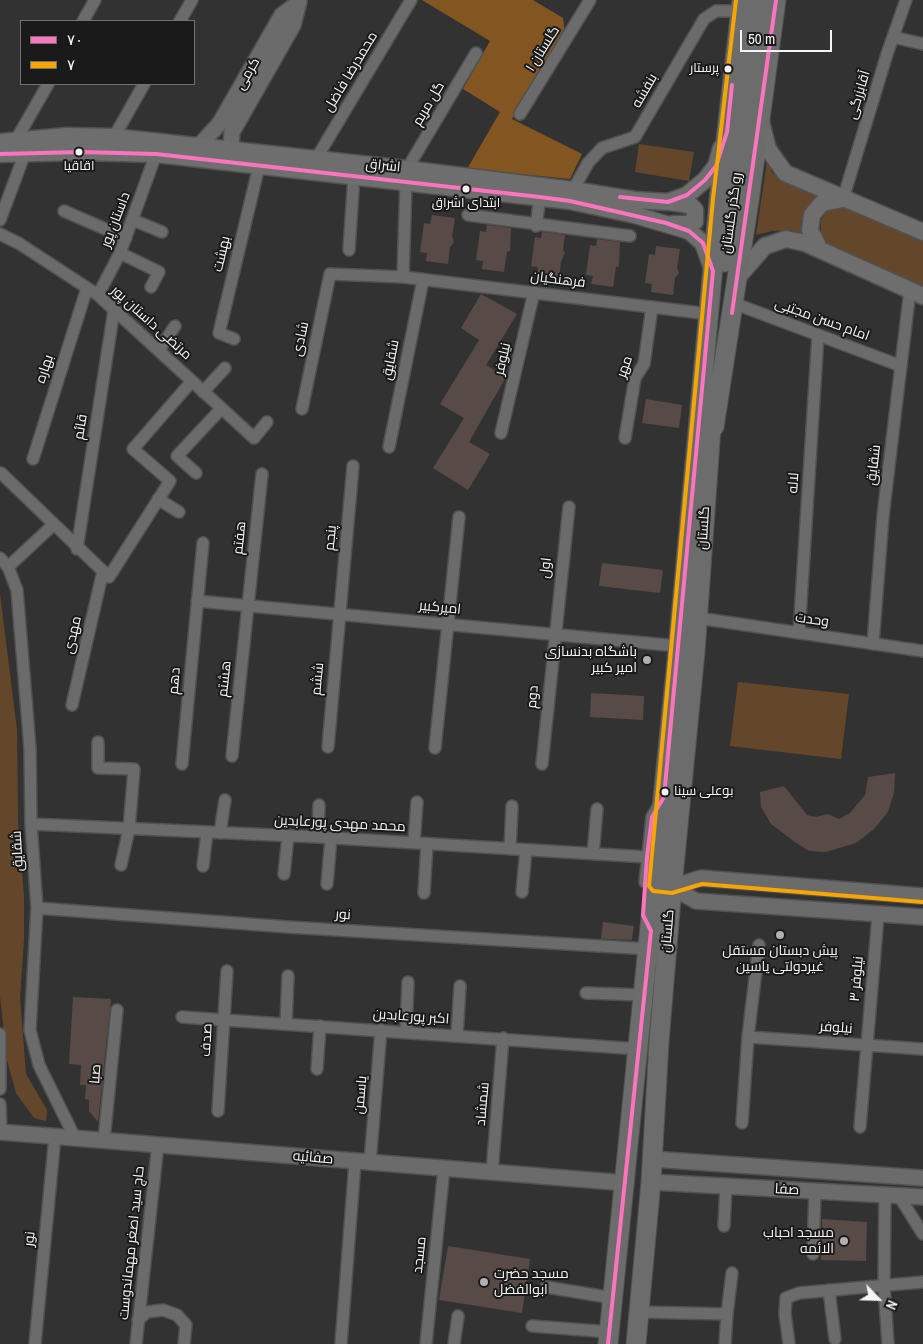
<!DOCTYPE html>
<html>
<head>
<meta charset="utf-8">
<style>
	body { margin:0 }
	#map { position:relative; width:923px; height:1344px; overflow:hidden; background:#333232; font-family:"Archivo Narrow",sans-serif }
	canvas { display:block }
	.legend { position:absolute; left:20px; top:20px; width:175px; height:65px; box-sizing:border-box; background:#1b1a1a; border:1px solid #737171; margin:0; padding:6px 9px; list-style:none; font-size:15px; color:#f6f4f4 }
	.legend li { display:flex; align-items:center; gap:10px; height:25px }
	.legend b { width:25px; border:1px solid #737171 }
	.north { position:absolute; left:853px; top:1274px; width:50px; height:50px; -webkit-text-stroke:4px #1b1a1a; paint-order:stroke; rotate:114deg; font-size:14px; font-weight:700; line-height:20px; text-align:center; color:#f6f4f4 }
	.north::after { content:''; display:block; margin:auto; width:18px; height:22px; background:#f6f4f4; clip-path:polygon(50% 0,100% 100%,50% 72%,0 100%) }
	.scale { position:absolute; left:740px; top:30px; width:92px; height:22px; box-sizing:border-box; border:2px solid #f6f4f4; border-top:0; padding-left:6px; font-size:15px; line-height:18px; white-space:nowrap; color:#f6f4f4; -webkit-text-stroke:4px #1b1a1a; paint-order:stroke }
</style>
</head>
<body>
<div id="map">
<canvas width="923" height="1344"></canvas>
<ul class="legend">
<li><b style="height:6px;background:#fc73be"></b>۷۰</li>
<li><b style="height:6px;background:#f7a600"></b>۷</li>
</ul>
<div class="north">N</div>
<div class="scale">50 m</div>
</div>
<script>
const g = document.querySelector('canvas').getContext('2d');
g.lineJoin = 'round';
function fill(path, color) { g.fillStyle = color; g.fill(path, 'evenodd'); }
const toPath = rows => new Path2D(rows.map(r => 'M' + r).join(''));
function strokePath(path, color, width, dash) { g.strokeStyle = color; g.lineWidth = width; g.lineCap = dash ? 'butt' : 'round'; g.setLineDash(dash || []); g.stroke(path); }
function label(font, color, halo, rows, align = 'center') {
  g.font = font + ' "Archivo Narrow",Cairo,sans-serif'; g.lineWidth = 4; g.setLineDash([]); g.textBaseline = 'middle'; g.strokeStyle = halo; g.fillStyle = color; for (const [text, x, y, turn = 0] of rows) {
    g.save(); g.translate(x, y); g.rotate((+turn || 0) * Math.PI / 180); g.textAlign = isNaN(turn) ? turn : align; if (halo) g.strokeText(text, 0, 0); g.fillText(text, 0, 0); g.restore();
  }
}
const green = toPath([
	[639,144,694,152,689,181,635,172],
	[767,161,772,173,785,182,823,196,813,200,806,209,801,222,804,234,790,230,772,231,756,235],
	[846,206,923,241,923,290,831,247,821,236,821,220,827,211],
	[0,594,17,730,18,821,24,897,24,939,20,998,26,1074,47,1110,46,1121,34,1118,16,1093,7,1060,0,996],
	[738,682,849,694,841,759,730,746]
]);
const forest = toPath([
	[422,0,533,0,563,18,565,35,512,119,582,154,570,179,467,169,500,112,463,89,490,41]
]);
const building = toPath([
	[432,215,455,218,452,236,454,242,450,247,448,264,426,261,427,253,420,252,424,223,430,224],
	[487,225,511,228,510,251,507,252,504,272,482,269,483,261,476,260,480,231,486,232],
	[542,232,565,235,563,250,565,252,561,262,559,278,537,275,538,267,531,266,535,237,541,238],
	[597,239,620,242,619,266,616,267,613,287,591,284,593,276,586,275,590,245,596,246],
	[656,246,680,249,677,268,679,273,675,278,673,295,651,292,652,284,645,283,649,254,655,255],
	[481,294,517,314,486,365,506,377,469,442,490,454,468,490,433,468,464,418,440,404,479,340,461,328],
	[646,399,682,405,679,428,642,423],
	[602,563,663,570,660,593,599,586],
	[591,693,644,696,643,720,590,717],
	[895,773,894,793,888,812,874,829,856,843,826,852,809,851,792,840,771,824,761,807,760,792,784,786,807,815,815,817,828,814,839,819,850,813,865,795,868,777],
	[603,922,634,926,632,940,601,939],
	[73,997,111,999,98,1122,89,1111,89,1100,85,1099,86,1085,80,1085,81,1065,69,1064],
	[822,1219,867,1222,866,1261,821,1260],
	[448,1246,530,1259,522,1313,439,1300]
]);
const minor = toPath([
	[83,21,95,0],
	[180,21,192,0],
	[893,37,923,44],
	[520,114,590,0],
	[114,137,144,84],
	[16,140,48,84],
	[316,159,411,0],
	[407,169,476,53],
	[573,190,588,163,602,148,635,137,704,19,716,11,731,11,740,14],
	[843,199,887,54,906,0],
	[64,211,126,238],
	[468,215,630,236],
	[0,220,25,153],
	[133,220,162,232],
	[536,226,540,197],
	[0,234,20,244,98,295,254,438,267,422],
	[349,250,354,175],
	[120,253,159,272,151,287],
	[403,277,406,182],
	[98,295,120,253,156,154],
	[733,303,901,366],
	[234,339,219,333,259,166],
	[159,350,175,326],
	[203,392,225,368],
	[302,409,330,274,403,277,709,314],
	[501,433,534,292],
	[625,438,635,378,644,364,652,307],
	[389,447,423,280],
	[33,459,87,288],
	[1,473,109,577,170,481,133,449,192,381],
	[196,473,177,456,221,409],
	[158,499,179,512],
	[77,549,114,310],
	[0,558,8,567,17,590,30,748,31,824,37,908,30,1030,39,1065,75,1138],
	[8,567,53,525],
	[197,601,678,646],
	[698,618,923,651],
	[799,633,818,335],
	[873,644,883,516,910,290],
	[72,705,103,571],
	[98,742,98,768,134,769,129,829,121,865],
	[328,747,353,466],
	[435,748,459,517],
	[232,756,262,474],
	[182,764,203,543],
	[542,764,569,507],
	[31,824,318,837,647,857],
	[220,833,225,800],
	[318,837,319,805],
	[414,843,417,802],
	[510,849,512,806],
	[593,854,597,809],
	[203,866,207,832],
	[284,874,288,836],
	[645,882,652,817,659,805],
	[327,884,331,838],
	[522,892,526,850],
	[424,893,427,844],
	[37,908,288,927,649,949],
	[586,993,644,995],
	[182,1017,639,1049],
	[286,1024,288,976],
	[406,1031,408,982],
	[0,1034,0,1089],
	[457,1035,460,986],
	[748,1037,923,1049],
	[317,1069,320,1026],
	[0,1104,1,1132],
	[218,1111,227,971],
	[742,1123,748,1037,759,945],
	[860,1127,878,916],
	[104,1140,117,1010],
	[370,1162,381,1030],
	[492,1172,503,1038],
	[885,1195,884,1286,888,1344],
	[899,1196,923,1234],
	[724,1226,726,1186],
	[813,1254,815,1191],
	[546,1287,613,1298],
	[829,1290,835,1339],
	[639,1312,727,1314,725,1344],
	[727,1314,732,1273],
	[138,1320,147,1312,163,1310,177,1315,186,1325,184,1344],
	[532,1326,610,1332],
	[35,1344,55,1136],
	[136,1344,158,1144],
	[341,1344,355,1162],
	[426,1344,444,1168],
	[454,1344,458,1316],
	[789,1344,785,1314,786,1298,799,1293,923,1282]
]);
const tertiary = toPath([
	[199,146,220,123,282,15,297,4],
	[231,150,232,132,293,25,299,1],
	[672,887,696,901,923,917],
	[672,887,701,878,923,896],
	[0,1132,626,1183],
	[652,1159,923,1178],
	[651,1182,923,1197]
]);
const secondary = toPath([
	[761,122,768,149,785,173,923,232],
	[0,142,67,136,114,137,407,169,573,190,635,200,668,202,687,195,705,180,716,166,721,148],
	[0,154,81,152,156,154,570,201,635,215,689,231,703,243,712,268],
	[670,202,690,205,695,210,695,221,686,224,673,224],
	[820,250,810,230,812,215,822,203,843,199],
	[737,278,765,246,786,239,805,243,923,296]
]);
const primary = toPath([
	[725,262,761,0],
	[714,427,749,201,776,0],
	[608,1344,677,659,719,200,742,0],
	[636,1344,651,1182,659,1042,672,887,695,652,712,414]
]);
const bus1 = toPath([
	[0,154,81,152,156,154,540,197,570,201,666,223,689,231,703,243,713,271,664,797,652,817,647,857,643,915,651,931,608,1344],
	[620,197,668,202,687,195,705,180,716,166,727,132,732,85],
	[732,313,776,0]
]);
const bus2 = toPath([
	[736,0,713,199,649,886,653,891,672,893,702,884,922,902]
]);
const markers = [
	[728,69,4.5,"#f6f4f4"],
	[79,152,4.5,"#f6f4f4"],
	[466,189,4.5,"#f6f4f4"],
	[647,660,5,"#b2b0b0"],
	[665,792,4.5,"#f6f4f4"],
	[780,935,5,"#b2b0b0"],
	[844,1241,5,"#b2b0b0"],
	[484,1282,5,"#b2b0b0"]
];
const busNames = [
	["پرستار",719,69,"right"],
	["اقاقیا",79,167],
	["ابتدای اشراق",466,204],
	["بوعلی سینا",674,792,"left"]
];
const streetNames = [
	["گلستان ۱",543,49,-58],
	["محمدرضا فاضل",351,72,-59],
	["کرمی",248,74,-60],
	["بنفشه",645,91,-60],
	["آقابزرگی",859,95,-73],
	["گل مریم",429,104,-59],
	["اشراق",383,166,6],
	["رو گذر گلستان",732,213,-82],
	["داستان پور",116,220,-69],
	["بهشت",222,254,-77],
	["فرهنگیان",558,280,7],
	["امام حسن مجتبی",822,320,20],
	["مرتضی داستان پور",151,323,42],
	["شادی",301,339,-78],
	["نیلوفر",503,359,-77],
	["شقایق",391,360,-79],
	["مهر",625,367,-70],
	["بهاره",45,369,-72],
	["قائم",81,427,-81],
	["شقایق",874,465,-83],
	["لاله",794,483,-86],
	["گلستان",704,528,-86],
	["هفتم",240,538,-84],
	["پنجم",331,538,-85],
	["اول",546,568,-84],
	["امیرکبیر",440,608,6],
	["وحدت",812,620,8],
	["مهدی",73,635,-77],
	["هشتم",225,679,-84],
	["ششم",318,679,-85],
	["دهم",175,681,-85],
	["دوم",533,697,-85],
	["محمد مهدی پورعابدین",340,824,3],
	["شقایق",18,851,-93],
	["نور",343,915,4],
	["گلستان",668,931,-85],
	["نیلوفر ۳",857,979,-85],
	["اکبر پورعابدین",411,1017,4],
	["نیلوفر",836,1028,4],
	["صدف",207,1040,-87],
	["صبا",96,1074,-85],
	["یاسمن",361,1095,-85],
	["شمشاد",483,1104,-85],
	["صفائیه",313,1158,5],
	["صفا",787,1190,3],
	["نور",30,1239,-84],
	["حاج سید اصغر مهماندوست",132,1243,-84],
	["مسجد",420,1255,-84]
];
const poiNames = [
	["باشگاه بدنسازی",637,652],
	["امیر کبیر",637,668],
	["پیش دبستان مستقل",780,951,"center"],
	["غیردولتی یاسین",780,967,"center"],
	["مسجد احباب",834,1233],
	["الائمه",834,1249],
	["مسجد حضرت",494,1274,"left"],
	["ابوالفضل",494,1290,"left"]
];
fill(green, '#64472a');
fill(forest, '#835520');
fill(building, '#584a46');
strokePath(minor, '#525151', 14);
strokePath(tertiary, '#525151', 18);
strokePath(secondary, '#525151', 19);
strokePath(primary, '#525151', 21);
strokePath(minor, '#6b6b6b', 11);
strokePath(tertiary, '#6b6b6b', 15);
strokePath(secondary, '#6e6e6e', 16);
strokePath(primary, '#6c6c6c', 19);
strokePath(bus1, '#fc73be', 4);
strokePath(bus2, '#f7a600', 4);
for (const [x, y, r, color] of markers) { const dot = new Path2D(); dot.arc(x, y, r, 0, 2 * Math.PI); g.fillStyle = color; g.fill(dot); strokePath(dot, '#1b1a1a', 2); }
label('13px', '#f6f4f4', '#1b1a1a', busNames);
label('14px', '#f6f4f4', '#1b1a1a', streetNames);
label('14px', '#f6f4f4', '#1b1a1a', poiNames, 'right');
</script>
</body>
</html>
